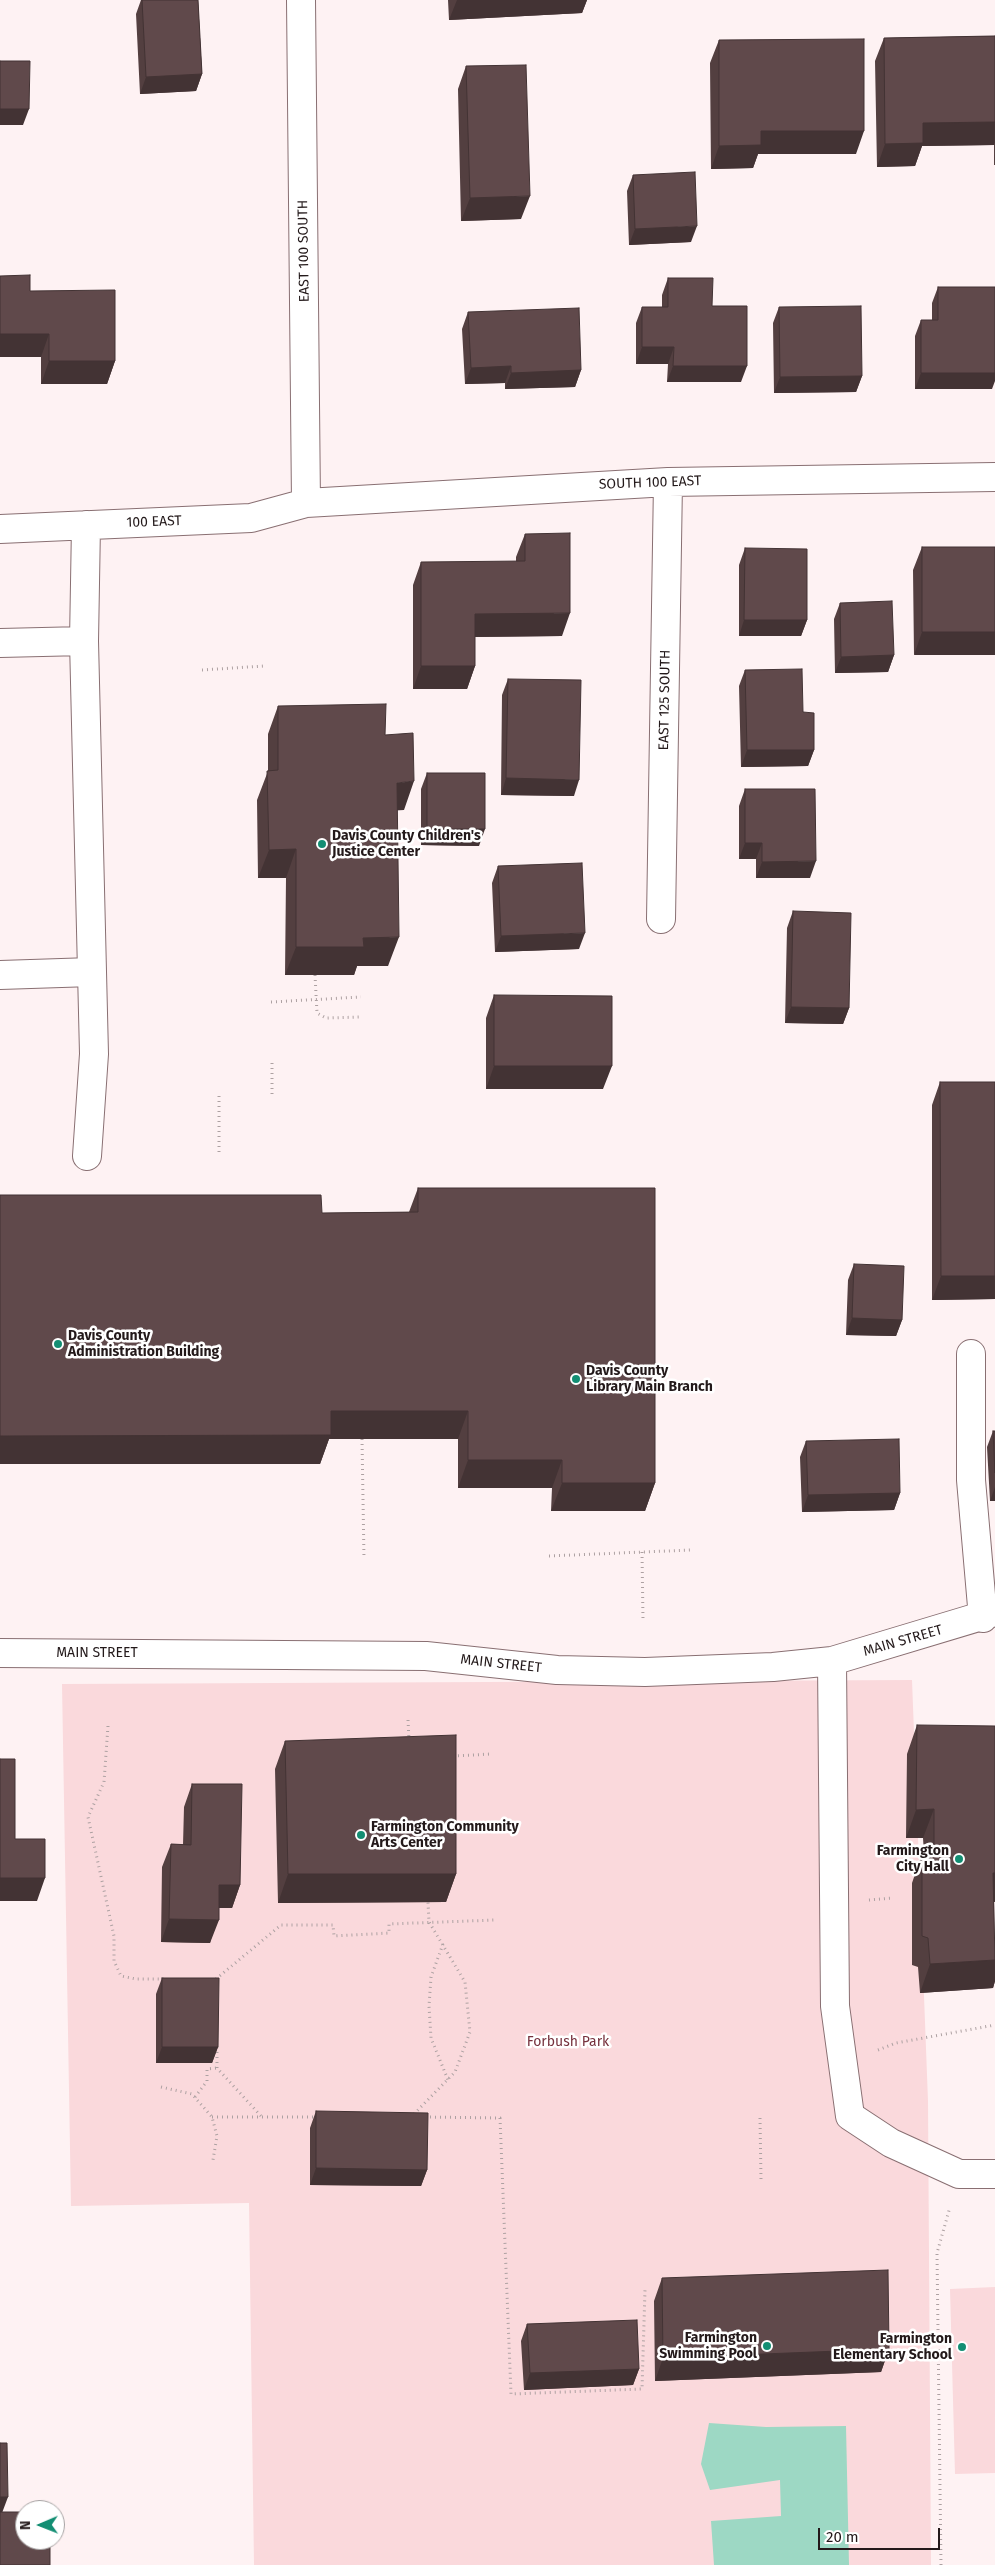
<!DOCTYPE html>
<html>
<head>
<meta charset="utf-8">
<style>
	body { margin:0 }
	#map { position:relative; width:995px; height:2565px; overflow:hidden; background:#fef2f3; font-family:"Fira Sans",sans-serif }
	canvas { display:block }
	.north { position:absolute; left:15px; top:2500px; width:50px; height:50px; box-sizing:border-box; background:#fff; border:1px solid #a7a3a3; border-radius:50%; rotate:269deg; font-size:14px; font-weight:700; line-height:20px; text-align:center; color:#23191a }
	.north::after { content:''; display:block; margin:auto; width:18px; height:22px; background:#138e73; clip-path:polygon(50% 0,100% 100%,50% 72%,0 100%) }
	.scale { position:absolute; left:818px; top:2528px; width:122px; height:22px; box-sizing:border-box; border:2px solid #23191a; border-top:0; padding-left:6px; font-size:15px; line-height:18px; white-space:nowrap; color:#23191a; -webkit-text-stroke:4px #fff; paint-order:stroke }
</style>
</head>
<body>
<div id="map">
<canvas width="995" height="2565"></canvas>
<div class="north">N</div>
<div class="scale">20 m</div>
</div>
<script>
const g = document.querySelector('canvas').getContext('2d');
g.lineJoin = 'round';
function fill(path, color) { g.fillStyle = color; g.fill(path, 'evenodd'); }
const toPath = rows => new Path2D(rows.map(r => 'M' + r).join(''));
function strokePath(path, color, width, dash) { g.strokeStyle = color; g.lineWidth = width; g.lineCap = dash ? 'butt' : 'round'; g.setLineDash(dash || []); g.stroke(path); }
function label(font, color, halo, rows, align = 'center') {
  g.font = font + ' "Fira Sans",sans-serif'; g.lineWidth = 5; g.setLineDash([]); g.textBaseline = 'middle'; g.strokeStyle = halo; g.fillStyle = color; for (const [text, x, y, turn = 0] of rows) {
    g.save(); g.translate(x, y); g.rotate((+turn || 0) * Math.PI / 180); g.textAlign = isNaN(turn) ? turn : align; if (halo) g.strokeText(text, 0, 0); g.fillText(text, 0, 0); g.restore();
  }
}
const green = toPath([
	[912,1680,928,2101,931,2565,254,2565,249,2203,71,2206,62,1684],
	[995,2287,995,2473,955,2474,950,2289]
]);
const water = toPath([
	[709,2423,766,2427,846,2426,849,2565,714,2565,711,2521,781,2516,780,2480,710,2490,701,2464]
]);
const path = toPath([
	[202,670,264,666],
	[315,975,317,1013,326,1018,361,1017],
	[271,1002,361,997],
	[272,1094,272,1059],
	[219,1096,219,1152],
	[362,1439,364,1559],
	[642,1552,643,1620],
	[549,1556,691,1550],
	[408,1720,409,1740],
	[108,1726,104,1782,88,1817,114,1936,114,1961,121,1976,136,1979,165,1979],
	[453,1756,491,1754],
	[454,1831,493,1831],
	[869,1900,893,1898],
	[443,1944,431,1977,429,2006,431,2038,448,2080],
	[216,1979,281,1925,333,1925,334,1936,389,1933,389,1924,495,1920],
	[217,2047,217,2068,261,2116],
	[878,2050,896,2043,995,2025],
	[161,2087,192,2094,212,2117,217,2136,213,2160],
	[195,2097,207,2081,207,2069,217,2068],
	[414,2114,455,2072,470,2032,465,1982,429,1922,428,1902],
	[212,2117,316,2117],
	[425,2117,500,2118,511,2394,642,2389,645,2290],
	[760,2118,761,2180],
	[941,2565,937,2253,950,2207]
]);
const minor = toPath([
	[301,0,306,503],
	[86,525,84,641,94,1054,87,1156],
	[0,529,251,518,306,503,668,482,995,477],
	[0,643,84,641],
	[661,919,668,482],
	[0,975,92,972],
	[971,1354,971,1480,983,1618],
	[0,1653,426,1656,557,1670,645,1672,773,1667,832,1661,995,1612],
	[832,1661,835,2006,850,2116,891,2143,959,2174,995,2174]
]);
const wall = toPath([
	[141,0,198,0,202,74,196,91,140,94,136,14],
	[448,0,587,0,582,13,449,20],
	[995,36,995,165,994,165,994,145,922,146,915,166,877,167,875,61,884,38],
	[719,40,856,154,758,154,753,168,711,169,710,63],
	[466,66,521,219,461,221,458,89],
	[633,175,691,242,629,245,627,191],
	[668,278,712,306,741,382,667,382,668,364,636,364,636,323,642,307,662,307,662,295],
	[938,287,992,389,915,389,915,336,921,320,932,320,932,303],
	[30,291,115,361,107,384,41,384,41,357],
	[779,307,862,376,856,392,774,393,773,323],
	[468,312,581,370,575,387,505,389,505,383,465,384,462,329],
	[525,534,562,636,475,637,475,666,467,689,413,689,413,585,421,562,516,562,516,557],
	[922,547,995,547,914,655,913,570],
	[745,548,807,620,801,636,739,636,739,565],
	[840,603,894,655,888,672,835,673,834,619],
	[745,670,803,712,814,750,808,766,741,767,739,686],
	[508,679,574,796,501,795,502,695],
	[278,706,385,735,404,810,397,810,388,966,357,966,354,975,285,975,286,878,258,878,257,800,268,771,268,734],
	[427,773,479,846,421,845,421,789],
	[745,789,810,878,756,878,756,859,739,859,739,806],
	[498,866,579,949,495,952,492,883],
	[793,911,849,1008,843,1024,785,1023,787,928],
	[494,995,603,1089,486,1089,486,1018],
	[940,1082,995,1082,995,1299,932,1300,932,1105],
	[418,1188,655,1483,645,1511,551,1511,552,1488,458,1488,458,1439,329,1439,320,1464,322,1213,409,1212],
	[854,1264,902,1320,896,1336,846,1335,848,1280],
	[993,1431,995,1431,995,1501,990,1501,987,1447],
	[806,1441,900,1493,894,1510,802,1512,800,1457],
	[917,1725,994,1902,995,1981,993,1988,920,1993,918,1967,912,1965,912,1883,922,1854,924,1854,923,1838,906,1838,907,1754],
	[285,1741,456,1874,446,1902,278,1903,275,1769],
	[192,1784,240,1885,232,1908,219,1908,210,1943,161,1942,162,1867,171,1844,183,1845,184,1807],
	[162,1978,218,2047,212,2063,156,2063,156,1994],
	[316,2111,427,2170,421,2186,310,2185,310,2128],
	[662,2278,889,2349,881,2372,655,2381,654,2301],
	[527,2324,639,2369,633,2385,524,2390,521,2341]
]);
const shadedWall = toPath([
	[457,0,587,0,582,13,449,20],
	[202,74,196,91,140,94,146,77],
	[0,109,29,109,23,125,0,125],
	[995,122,995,142,994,145,922,146,915,166,877,167,885,144,923,123],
	[761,131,864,131,856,154,758,154,753,168,711,169,719,146],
	[530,196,521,219,461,221,470,198],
	[697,226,691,242,629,245,635,229],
	[0,334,49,334,41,357,0,357],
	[642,347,674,347,668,364,636,364],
	[49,361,115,361,107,384,41,384],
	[511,366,505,383,465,384,471,368],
	[673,366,747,366,741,382,667,382],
	[581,370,575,387,505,389,511,373],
	[921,373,995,373,995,381,992,389,915,389],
	[862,376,856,392,774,393,780,377],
	[570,613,562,636,467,637,475,614],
	[744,620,807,620,801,636,739,636],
	[922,632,995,632,995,655,914,655],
	[894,655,888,672,835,673,841,657],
	[421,666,475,666,467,689,413,689],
	[747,750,814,750,808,766,741,767],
	[506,778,579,780,574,796,501,795],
	[414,781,404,810,386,811,397,783],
	[427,829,485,829,479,846,421,845],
	[745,843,762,843,756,859,739,859],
	[296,849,286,878,258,878,269,850],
	[816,861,810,878,756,878,762,862],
	[585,933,579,949,495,952,501,936],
	[399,937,388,966,357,966,354,975,285,975,296,947,363,938],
	[791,1007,849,1008,843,1024,785,1023],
	[494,1066,612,1066,603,1089,486,1089],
	[941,1276,995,1276,995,1299,932,1300],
	[852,1318,902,1320,896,1336,846,1335],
	[331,1411,468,1411,458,1439,329,1439,320,1464,0,1464,0,1436],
	[468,1460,562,1460,552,1488,458,1488],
	[562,1483,655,1483,645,1511,551,1511],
	[995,1487,995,1501,990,1501],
	[900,1493,894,1510,802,1512,808,1495],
	[934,1809,923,1838,906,1838,916,1810],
	[993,1873,995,1873,995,1902,983,1901],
	[288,1874,456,1874,446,1902,278,1903],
	[0,1878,45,1878,37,1901,0,1901],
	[219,1885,240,1885,232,1908,211,1908],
	[169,1919,219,1920,210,1943,161,1942],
	[995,1960,995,1981,993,1988,920,1993,930,1964],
	[162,2047,218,2047,212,2063,156,2063],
	[316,2168,427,2170,421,2186,310,2185],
	[889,2349,881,2372,655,2381,663,2358],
	[639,2369,633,2385,524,2390,530,2373],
	[0,2497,8,2497,2,2513,0,2513]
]);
const building = toPath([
	[142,0,198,0,202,74,146,77,142,0],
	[995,36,995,122,923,123,923,143,885,144,884,38,995,36],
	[864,39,864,131,761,131,761,145,719,146,719,40,864,39],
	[0,61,30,61,29,109,0,109,0,61],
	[526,65,530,196,470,198,466,66,526,65],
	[695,172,697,226,635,229,633,175,695,172],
	[30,275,30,291,115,290,115,361,49,361,49,334,0,334,0,276,30,275],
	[668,278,713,278,712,306,747,306,747,366,673,366,674,347,642,347,642,307,668,307,668,278],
	[938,287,995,287,995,373,921,373,921,320,938,320,938,287],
	[861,306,862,376,780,377,779,307,861,306],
	[579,308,581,370,511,373,511,366,471,368,468,312,579,308],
	[570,533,570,613,475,614,475,666,421,666,421,562,525,561,525,534,570,533],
	[922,547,995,547,995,632,922,632,922,547],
	[745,548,807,549,807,620,744,620,745,548],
	[892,601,894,655,841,657,840,603,892,601],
	[802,669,803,712,814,713,814,750,747,750,745,670,802,669],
	[508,679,581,680,579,780,506,778,508,679],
	[386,704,385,735,413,733,414,781,397,783,399,937,363,938,364,947,296,947,296,849,269,850,267,771,278,770,278,706,386,704],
	[427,773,485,773,485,829,427,829,427,773],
	[745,789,815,789,816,861,762,862,762,843,745,843,745,789],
	[582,863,585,933,501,936,498,866,582,863],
	[793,911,851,913,849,1008,791,1007,793,911],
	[494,995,612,996,612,1066,494,1066,494,995],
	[940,1082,995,1082,995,1276,941,1276,940,1082],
	[418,1188,655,1188,655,1483,562,1483,562,1460,468,1460,468,1411,331,1411,331,1435,0,1436,0,1195,321,1195,322,1213,418,1212,418,1188],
	[854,1264,904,1266,902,1320,852,1318,854,1264],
	[993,1431,995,1431,995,1473,993,1431],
	[899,1439,900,1493,808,1495,806,1441,899,1439],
	[917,1725,995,1726,995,1873,993,1873,995,1960,930,1964,928,1938,922,1936,922,1854,934,1852,934,1809,916,1810,917,1725],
	[456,1735,456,1874,288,1874,285,1741,456,1735],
	[0,1759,15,1759,15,1839,45,1839,45,1878,0,1878,0,1759],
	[192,1784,242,1784,240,1885,219,1885,219,1920,169,1919,171,1844,191,1845,192,1784],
	[162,1978,219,1978,218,2047,162,2047,162,1978],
	[316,2111,428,2113,427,2170,316,2168,316,2111],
	[888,2270,889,2349,663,2358,662,2278,888,2270],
	[637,2320,639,2369,530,2373,527,2324,637,2320],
	[0,2443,7,2443,8,2497,0,2497,0,2443],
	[0,2512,25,2512,25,2540,50,2540,50,2565,0,2565,0,2512]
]);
const markers = [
	[322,844,5,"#138e73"],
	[58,1344,5,"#138e73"],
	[576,1379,5,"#138e73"],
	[361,1835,5,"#138e73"],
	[959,1859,5,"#138e73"],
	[767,2346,5,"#138e73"],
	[962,2347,5,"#138e73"]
];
const streetNames = [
	["EAST 100 SOUTH",304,251,-91],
	["SOUTH 100 EAST",650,483,-2],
	["100 EAST",154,522,-2],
	["EAST 125 SOUTH",665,700,-89],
	["MAIN STREET",903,1641,-16],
	["MAIN STREET",97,1653],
	["MAIN STREET",501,1664,6]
];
const poiNames = [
	["Davis County Children's",332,836],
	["Justice Center",332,852],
	["Davis County",68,1336],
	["Administration Building",68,1352],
	["Davis County",586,1371],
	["Library Main Branch",586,1387],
	["Farmington Community",371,1827],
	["Arts Center",371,1843],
	["Farmington",949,1851,"right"],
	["City Hall",949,1867,"right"],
	["Farmington",757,2338,"right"],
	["Swimming Pool",757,2354,"right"],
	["Farmington",952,2339,"right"],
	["Elementary School",952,2355,"right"]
];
const parkNames = [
	["Forbush Park",568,2042]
];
fill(green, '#fad9dc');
fill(water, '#9dd8c4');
strokePath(minor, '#896f72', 30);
strokePath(path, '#ada1a2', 3, [1, 4]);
strokePath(minor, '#fff', 28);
fill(wall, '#533f40');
fill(shadedWall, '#433334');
fill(building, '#60494b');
strokePath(building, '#433334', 1);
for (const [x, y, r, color] of markers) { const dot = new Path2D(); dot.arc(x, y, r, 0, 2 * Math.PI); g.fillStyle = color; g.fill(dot); strokePath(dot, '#fff', 2); }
label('14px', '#23191a', '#fff', streetNames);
label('bold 14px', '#23191a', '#fff', poiNames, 'left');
label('14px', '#76323e', '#fff', parkNames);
</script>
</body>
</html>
